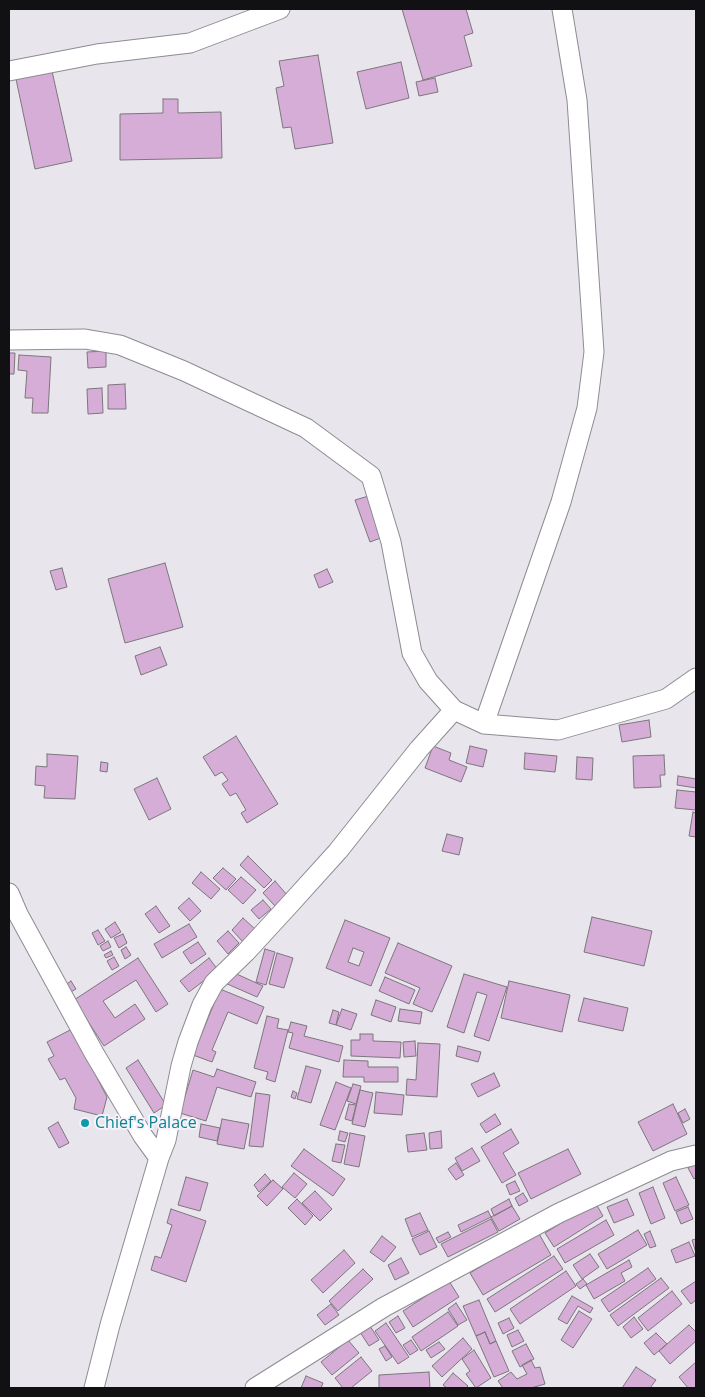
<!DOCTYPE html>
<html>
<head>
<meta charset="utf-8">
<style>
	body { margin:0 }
	#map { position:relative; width:705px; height:1397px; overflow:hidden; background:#e9e5ed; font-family:"Open Sans",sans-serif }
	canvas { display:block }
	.frame { position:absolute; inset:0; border:10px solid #111013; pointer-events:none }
</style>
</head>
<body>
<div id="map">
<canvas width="705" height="1397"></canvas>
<div class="frame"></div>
</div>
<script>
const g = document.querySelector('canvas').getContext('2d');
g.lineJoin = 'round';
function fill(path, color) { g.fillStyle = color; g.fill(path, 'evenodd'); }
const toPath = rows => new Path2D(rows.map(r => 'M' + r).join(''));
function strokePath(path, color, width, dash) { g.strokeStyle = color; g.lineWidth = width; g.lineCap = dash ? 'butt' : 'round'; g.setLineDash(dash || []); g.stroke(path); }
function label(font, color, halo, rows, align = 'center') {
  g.font = font + ' "Open Sans",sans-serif'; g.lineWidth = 4; g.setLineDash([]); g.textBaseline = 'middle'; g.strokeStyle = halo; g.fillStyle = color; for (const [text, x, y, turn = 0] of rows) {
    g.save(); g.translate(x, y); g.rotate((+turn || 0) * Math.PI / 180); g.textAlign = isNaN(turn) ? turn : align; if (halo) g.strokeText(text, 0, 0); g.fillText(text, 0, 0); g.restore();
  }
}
const building = toPath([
	[402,9,466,9,473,33,464,36,472,66,423,80,402,9],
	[318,55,333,143,295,149,291,127,283,128,276,88,284,86,279,61,318,55],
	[401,62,409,98,366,109,357,72,401,62],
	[52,71,72,161,35,169,16,79,52,71],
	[435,78,438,92,419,96,416,82,435,78],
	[163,99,178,99,178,113,221,112,222,158,120,160,120,114,163,113,163,99],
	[106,351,106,367,88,368,87,352,106,351],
	[9,353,15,353,14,374,9,374,9,353],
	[19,355,51,357,48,413,32,413,33,398,25,398,27,371,18,370,19,355],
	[125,384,126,409,108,409,108,385,125,384],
	[102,388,103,413,88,414,87,389,102,388],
	[372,495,386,536,370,542,355,500,372,495],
	[165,563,183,627,125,643,108,579,165,563],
	[62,568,67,587,56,590,50,571,62,568],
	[327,569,333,582,319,588,314,575,327,569],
	[160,647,167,665,141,675,135,656,160,647],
	[649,720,651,737,622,742,619,725,649,720],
	[236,736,278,804,247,823,241,813,246,810,236,793,230,796,222,784,228,780,222,772,215,776,203,757,236,736],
	[433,746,451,753,449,760,467,767,461,782,425,768,433,746],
	[470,746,487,750,483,767,466,763,470,746],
	[525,753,557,756,555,772,524,769,525,753],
	[47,754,78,756,75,799,44,798,45,786,35,785,36,766,47,767,47,754],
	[664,755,665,775,660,775,661,787,634,788,633,756,664,755],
	[577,757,593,758,592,780,576,779,577,757],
	[101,762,108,763,107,772,100,771,101,762],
	[678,776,696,779,696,788,677,785,678,776],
	[157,778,171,809,149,820,134,789,157,778],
	[677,790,696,792,696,810,675,808,677,790],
	[693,812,696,813,696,837,689,836,693,812],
	[447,834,463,838,459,855,442,851,447,834],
	[248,856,272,880,264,888,240,865,248,856],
	[223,868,236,879,226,890,213,878,223,868],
	[201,872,220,889,211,899,192,883,201,872],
	[241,877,256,890,243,904,228,890,241,877],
	[275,881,287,895,275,906,263,893,275,881],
	[189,898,201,911,190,921,178,908,189,898],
	[263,900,271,909,259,919,251,910,263,900],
	[156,906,170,926,159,933,145,914,156,906],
	[592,917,652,931,644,966,584,952,592,917],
	[243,918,255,929,243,942,232,930,243,918],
	[345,920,390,938,371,986,326,968,345,920],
	[353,948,364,952,359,966,348,962,353,948],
	[115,922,121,932,111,938,105,929,115,922],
	[189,924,197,937,162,958,154,944,189,924],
	[98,930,105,941,98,945,92,933,98,930],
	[228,931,239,943,228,954,217,941,228,931],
	[123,934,127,943,119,948,114,938,123,934],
	[108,941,111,947,103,951,100,946,108,941],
	[198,942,206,954,191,964,183,952,198,942],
	[398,943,452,966,432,1012,413,1004,420,988,385,973,398,943],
	[126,947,131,955,125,959,121,950,126,947],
	[265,949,275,952,266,985,256,982,265,949],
	[111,951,113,955,106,958,104,955,111,951],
	[277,953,293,958,284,988,269,984,277,953],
	[114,957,119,966,112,970,107,961,114,957],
	[138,958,168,1004,156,1012,136,980,103,1001,115,1018,135,1004,145,1019,104,1046,74,1000,138,958],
	[209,958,218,970,189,992,180,981,209,958],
	[230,971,263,986,257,997,225,983,230,971],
	[464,974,507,987,489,1041,474,1036,487,995,477,992,464,1033,447,1027,464,974],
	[385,977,415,990,409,1004,379,991,385,977],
	[71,981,76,989,69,993,64,986,71,981],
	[509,981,570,995,562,1032,501,1018,509,981],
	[220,989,264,1007,257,1024,228,1012,212,1050,216,1052,212,1062,193,1055,220,989],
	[584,998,628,1008,623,1031,578,1021,584,998],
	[376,1000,396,1007,391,1022,371,1015,376,1000],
	[342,1009,357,1014,351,1030,336,1025,342,1009],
	[400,1009,422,1012,420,1024,398,1021,400,1009],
	[333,1010,339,1012,336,1025,329,1023,333,1010],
	[267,1016,279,1019,277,1028,288,1030,275,1082,266,1079,268,1072,254,1068,267,1016],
	[291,1022,307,1026,304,1036,343,1046,339,1062,289,1048,293,1033,288,1032,291,1022],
	[72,1029,107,1097,102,1116,74,1109,76,1098,65,1078,60,1080,48,1059,54,1056,47,1042,72,1029],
	[360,1034,373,1034,373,1041,401,1042,400,1058,351,1056,351,1040,360,1040,360,1034],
	[415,1041,416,1056,404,1057,403,1042,415,1041],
	[418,1043,440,1044,437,1097,406,1095,407,1079,416,1080,418,1043],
	[458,1046,481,1052,478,1062,456,1056,458,1046],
	[138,1060,166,1105,154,1113,126,1068,138,1060],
	[344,1060,368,1061,368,1067,398,1067,398,1082,364,1082,364,1077,343,1077,344,1060],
	[306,1066,321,1070,311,1103,297,1099,306,1066],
	[217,1069,256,1082,251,1097,217,1087,206,1121,180,1113,193,1070,214,1077,217,1069],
	[494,1073,500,1086,478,1097,471,1084,494,1073],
	[336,1082,351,1088,335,1130,320,1125,336,1082],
	[353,1084,361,1086,356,1104,347,1101,353,1084],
	[360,1090,373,1093,365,1127,352,1124,360,1090],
	[293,1091,297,1093,295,1099,291,1097,293,1091],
	[376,1092,404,1095,402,1115,374,1113,376,1092],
	[256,1093,270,1095,263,1147,249,1146,256,1093],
	[349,1104,356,1105,352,1121,345,1119,349,1104],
	[673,1104,687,1134,653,1151,638,1122,673,1104],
	[685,1109,690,1119,683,1123,678,1113,685,1109],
	[495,1114,501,1124,486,1133,480,1124,495,1114],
	[222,1119,249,1124,244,1149,217,1144,222,1119],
	[58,1122,69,1143,59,1148,48,1128,58,1122],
	[201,1124,220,1128,217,1141,199,1137,201,1124],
	[511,1129,519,1143,503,1153,516,1175,502,1183,481,1147,511,1129],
	[340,1131,348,1133,345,1142,338,1140,340,1131],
	[441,1131,442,1148,430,1149,429,1133,441,1131],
	[350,1133,365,1136,359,1167,344,1164,350,1133],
	[424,1133,427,1150,408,1152,406,1135,424,1133],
	[336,1144,345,1145,341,1163,332,1161,336,1144],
	[472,1148,480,1161,462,1171,455,1158,472,1148],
	[304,1149,345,1179,333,1196,291,1166,304,1149],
	[568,1149,581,1174,531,1199,518,1173,568,1149],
	[456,1163,464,1175,456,1180,448,1169,456,1163],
	[696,1163,696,1177,694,1179,688,1168,696,1163],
	[294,1173,307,1184,295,1198,282,1187,294,1173],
	[265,1174,271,1181,259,1192,254,1185,265,1174],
	[186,1177,208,1183,200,1211,178,1205,186,1177],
	[676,1177,689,1205,675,1211,663,1183,676,1177],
	[273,1180,283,1189,267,1206,257,1196,273,1180],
	[515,1181,520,1191,510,1195,506,1185,515,1181],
	[653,1187,665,1218,651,1224,639,1193,653,1187],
	[315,1191,332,1209,320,1221,302,1203,315,1191],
	[523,1193,528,1201,519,1206,515,1198,523,1193],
	[297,1199,313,1216,305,1225,288,1208,297,1199],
	[509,1199,512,1206,494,1216,491,1209,509,1199],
	[627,1199,634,1215,614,1223,607,1207,627,1199],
	[595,1202,603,1216,554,1247,545,1233,595,1202],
	[512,1206,520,1219,499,1231,491,1217,512,1206],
	[688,1207,693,1219,681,1224,676,1212,688,1207],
	[171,1209,206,1221,186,1282,151,1270,155,1256,161,1258,172,1225,167,1223,171,1209],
	[488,1211,491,1217,461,1232,458,1225,488,1211],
	[420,1213,428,1230,412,1237,405,1219,420,1213],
	[491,1219,498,1232,448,1257,441,1244,491,1219],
	[606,1220,614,1235,565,1263,557,1249,606,1220],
	[638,1230,647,1245,607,1269,598,1254,638,1230],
	[429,1231,437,1247,420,1255,412,1239,429,1231],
	[650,1231,656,1246,650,1248,644,1234,650,1231],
	[448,1232,451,1237,439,1243,436,1238,448,1232],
	[538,1232,551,1255,483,1295,470,1273,538,1232],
	[382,1236,396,1247,384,1262,370,1252,382,1236],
	[696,1239,696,1253,692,1240,696,1239],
	[689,1242,695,1256,676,1263,671,1250,689,1242],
	[344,1250,355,1263,323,1293,311,1280,344,1250],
	[590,1254,599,1267,582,1279,573,1265,590,1254],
	[554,1256,563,1269,495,1312,487,1299,554,1256],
	[401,1258,409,1273,395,1280,388,1265,401,1258],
	[629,1260,632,1267,621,1273,625,1281,594,1299,586,1285,629,1260],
	[648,1268,656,1279,609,1312,601,1300,648,1268],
	[363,1269,373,1279,338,1311,329,1301,363,1269],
	[566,1271,576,1286,520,1324,510,1309,566,1271],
	[661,1278,669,1288,618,1326,610,1315,661,1278],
	[583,1279,587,1284,580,1289,576,1284,583,1279],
	[449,1281,459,1297,413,1327,403,1311,449,1281],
	[696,1281,696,1300,691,1304,681,1291,696,1281],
	[672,1291,682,1304,648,1331,638,1318,672,1291],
	[572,1296,593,1308,590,1313,578,1306,567,1324,558,1319,572,1296],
	[479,1300,496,1341,490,1344,485,1332,476,1336,463,1306,479,1300],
	[456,1303,467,1320,458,1325,448,1309,456,1303],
	[331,1304,339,1315,325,1325,317,1315,331,1304],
	[579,1311,592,1319,573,1348,561,1340,579,1311],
	[448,1312,458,1326,421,1351,412,1337,448,1312],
	[398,1316,405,1328,396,1333,389,1322,398,1316],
	[634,1317,643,1329,631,1338,623,1327,634,1317],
	[509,1318,514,1328,503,1334,498,1323,509,1318],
	[386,1323,409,1357,398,1364,375,1331,386,1323],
	[689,1325,696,1332,696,1341,670,1364,659,1351,689,1325],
	[370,1326,379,1340,369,1346,360,1332,370,1326],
	[518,1330,524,1341,512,1347,507,1335,518,1330],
	[485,1332,490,1344,496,1341,509,1371,494,1377,476,1336,485,1332],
	[656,1333,667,1344,654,1355,644,1343,656,1333],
	[463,1338,472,1349,442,1377,432,1366,463,1338],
	[348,1340,359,1353,332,1375,321,1362,348,1340],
	[411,1340,418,1350,410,1355,403,1345,411,1340],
	[439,1342,445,1349,431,1358,426,1350,439,1342],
	[526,1344,534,1359,520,1367,512,1351,526,1344],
	[385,1346,392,1357,386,1361,379,1349,385,1346],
	[474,1350,491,1378,476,1388,466,1374,470,1371,462,1359,474,1350],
	[361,1357,372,1371,351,1388,343,1388,335,1378,361,1357],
	[531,1360,535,1368,540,1367,545,1384,531,1388,503,1388,498,1381,511,1372,517,1379,527,1374,522,1365,531,1360],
	[696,1362,696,1386,694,1388,688,1388,679,1377,696,1362],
	[636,1367,656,1380,650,1388,622,1388,636,1367],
	[429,1372,430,1388,379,1388,379,1375,429,1372],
	[453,1373,468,1386,466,1388,447,1388,443,1385,453,1373],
	[306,1376,323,1383,321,1388,301,1388,306,1376]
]);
const street = toPath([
	[9,71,97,54,190,43,280,9],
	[9,340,85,339,120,345,184,371,306,428,371,476,391,542,412,653,428,681,454,710,484,724,558,730,666,699,696,678],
	[484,724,561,502,587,408,594,352,577,100,562,9],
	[9,893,18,914,94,1053,143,1136,159,1158,110,1325,94,1388],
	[159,1158,166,1140,181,1066,188,1042,202,1005,214,983,246,952,291,903,338,851,419,749,454,710],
	[255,1388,384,1307,559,1213,671,1161,696,1155]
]);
const markers = [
	[85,1123,5,"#0f9aa8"]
];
const cultureNames = [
	["Chief's Palace",95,1123]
];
fill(building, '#d6add7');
strokePath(building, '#7c767c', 1);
strokePath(street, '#8e8b92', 21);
strokePath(street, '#fff', 19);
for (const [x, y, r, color] of markers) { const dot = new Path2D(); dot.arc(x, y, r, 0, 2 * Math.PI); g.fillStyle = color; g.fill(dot); strokePath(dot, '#f6f2fb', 2); }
label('16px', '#0d838f', '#f6f2fb', cultureNames, 'left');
</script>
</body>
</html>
